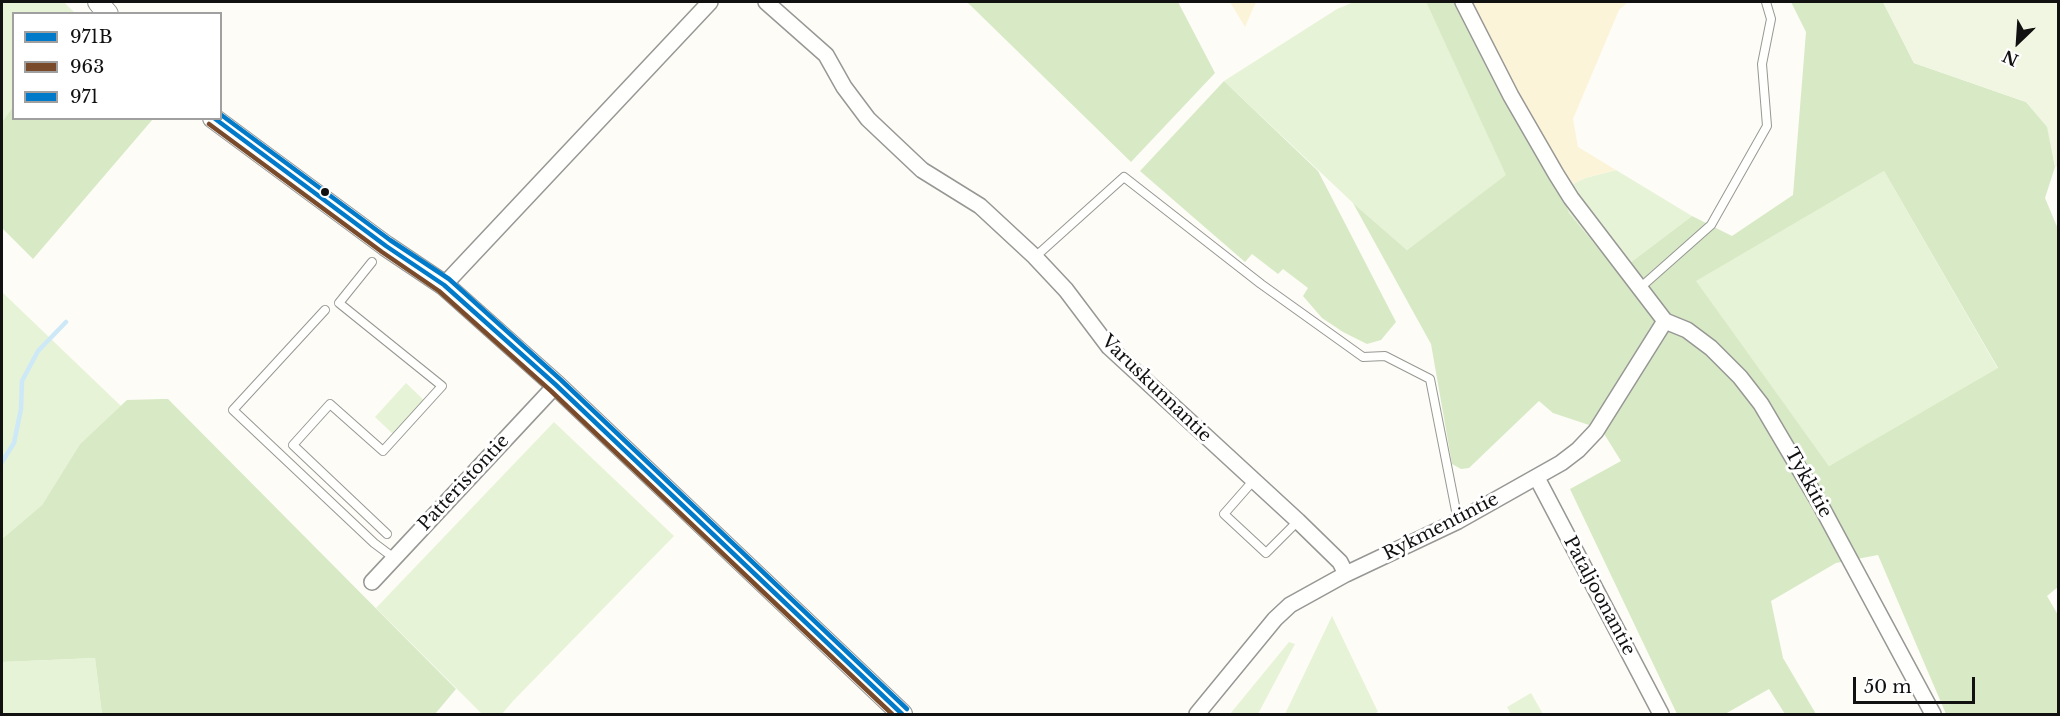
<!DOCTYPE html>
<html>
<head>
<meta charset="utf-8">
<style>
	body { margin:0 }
	#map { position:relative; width:2060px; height:716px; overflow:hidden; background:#fdfcf7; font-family:"Libre Baskerville",serif }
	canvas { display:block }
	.frame { position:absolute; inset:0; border:3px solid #111; pointer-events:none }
	.legend { position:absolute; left:12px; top:12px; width:210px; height:108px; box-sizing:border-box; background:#fff; border:2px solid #a0a0a0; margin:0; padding:8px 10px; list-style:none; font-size:18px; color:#111 }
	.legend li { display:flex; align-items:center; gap:12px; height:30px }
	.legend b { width:30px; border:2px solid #a0a0a0 }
	.north { position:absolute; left:1988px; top:12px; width:60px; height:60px; -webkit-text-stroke:4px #fff; paint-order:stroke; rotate:205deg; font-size:16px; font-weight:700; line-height:24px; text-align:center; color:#111 }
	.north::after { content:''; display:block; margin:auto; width:21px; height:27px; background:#111; clip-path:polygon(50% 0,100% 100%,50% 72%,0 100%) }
	.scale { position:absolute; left:1853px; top:677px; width:122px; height:27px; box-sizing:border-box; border:3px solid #111; border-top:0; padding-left:8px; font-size:18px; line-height:21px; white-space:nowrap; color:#111; -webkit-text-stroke:4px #fff; paint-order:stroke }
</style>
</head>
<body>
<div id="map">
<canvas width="2060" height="716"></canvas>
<div class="frame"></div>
<ul class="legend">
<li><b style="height:8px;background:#007ac9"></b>971B</li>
<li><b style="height:8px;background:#7a4b2a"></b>963</li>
<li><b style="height:8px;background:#007ac9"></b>971</li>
</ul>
<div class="north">N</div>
<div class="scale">50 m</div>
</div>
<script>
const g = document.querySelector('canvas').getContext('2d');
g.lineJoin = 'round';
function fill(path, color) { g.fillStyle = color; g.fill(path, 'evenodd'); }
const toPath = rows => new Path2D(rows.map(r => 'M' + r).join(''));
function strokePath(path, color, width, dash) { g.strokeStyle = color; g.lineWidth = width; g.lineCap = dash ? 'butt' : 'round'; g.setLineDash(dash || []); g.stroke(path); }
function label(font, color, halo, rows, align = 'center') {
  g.font = font + ' "Libre Baskerville",serif'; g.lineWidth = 6; g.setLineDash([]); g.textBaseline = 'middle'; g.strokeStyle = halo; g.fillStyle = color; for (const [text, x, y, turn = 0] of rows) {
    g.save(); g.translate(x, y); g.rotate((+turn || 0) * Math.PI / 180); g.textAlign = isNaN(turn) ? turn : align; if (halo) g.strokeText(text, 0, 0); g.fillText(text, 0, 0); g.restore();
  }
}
const green = toPath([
	[2,2,64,2,75,13,14,14,13,107,2,122],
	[1354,2,1426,2,1507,175,1407,250,1353,203,1224,81,1337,9],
	[1616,170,1692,216,1618,272,1569,213,1561,190,1585,178],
	[1884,171,1998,369,1829,466,1695,281],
	[2,292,121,406,80,444,42,505,2,539],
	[406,383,427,403,396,437,375,417],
	[554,422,674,536,513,701,502,714,482,714,376,608],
	[1332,616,1378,712,1373,714,1285,714],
	[1289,642,1295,644,1258,714,1230,714],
	[95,658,102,714,2,714,2,662],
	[1531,693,1543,714,1511,714,1507,707]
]);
const forest = toPath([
	[967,2,1178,2,1215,73,1131,162],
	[1426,2,1467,2,1552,162,1569,213,1618,272,1692,216,1732,236,1793,195,1806,32,1791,2,1883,2,1914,63,2026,102,2048,127,2055,167,2045,198,2058,229,2058,587,2047,596,2058,615,2058,714,1946,714,1878,555,1836,563,1771,601,1783,658,1816,714,1785,714,1769,689,1725,714,1677,714,1570,489,1621,461,1601,429,1553,413,1539,401,1469,468,1461,469,1452,464,1431,344,1353,203,1407,250,1506,175],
	[1884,171,1998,368,1829,466,1696,281],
	[1224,81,1318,171,1396,322,1381,340,1367,344,1343,332,1322,318,1303,296,1308,288,1283,269,1278,274,1252,254,1245,262,1140,171],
	[13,107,14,118,153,119,33,259,2,228,2,122],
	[162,399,168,399,456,689,435,714,102,714,95,658,2,662,2,539,42,505,80,444,127,400]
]);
const sand = toPath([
	[1230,2,1256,2,1245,27],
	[1467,2,1628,2,1619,10,1573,119,1578,147,1616,170,1585,178,1561,190]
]);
const pitch = toPath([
	[1883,2,2058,2,2058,165,2055,167,2047,127,2026,102,1914,63]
]);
const stream = toPath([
	[2,462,14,443,21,409,22,381,38,351,66,322]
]);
const service = toPath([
	[1035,257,1124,177,1261,284,1363,357,1385,356,1430,379,1458,521],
	[372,262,339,303,442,386,383,451,330,404,293,445,387,534],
	[1641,287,1711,225,1767,126,1762,64,1771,19,1766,2],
	[325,310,233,410,374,543,394,558],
	[1253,481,1224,514,1266,553,1298,521]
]);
const minor = toPath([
	[766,2,826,55,844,87,868,119,922,170,980,206,1035,257,1066,290,1109,347,1298,521,1340,562,1346,574],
	[1463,2,1511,96,1556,174,1571,198,1665,321,1687,330,1711,348,1740,377,1761,404,1820,504,1933,714],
	[444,285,710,2],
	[1537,478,1661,714],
	[372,582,556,385],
	[1197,714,1275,619,1290,605,1346,574,1458,521,1561,463,1578,450,1596,431,1665,321]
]);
const tertiary = toPath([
	[98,2,108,14],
	[213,118,386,246,444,285,556,385,902,714]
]);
const bus1 = toPath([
	[214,118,386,246,444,285,556,385,902,714]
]);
const bus2 = toPath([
	[209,124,382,252,439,291,551,391,892,714]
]);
const bus3 = toPath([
	[220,114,390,240,449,279,561,380,907,709]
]);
const markers = [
	[325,192,5,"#111"]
];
const streetNames = [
	["Varuskunnantie",1156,389,44],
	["Patteristontie",464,483,-47],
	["Tykkitie",1808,483,61],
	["Rykmentintie",1441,527,-27],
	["Pataljoonantie",1599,596,62]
];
fill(green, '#e7f3d7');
fill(forest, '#d8eac5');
fill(sand, '#fcf4d9');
fill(pitch, '#f0f6e1');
strokePath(stream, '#cde8f7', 4.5);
strokePath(service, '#979795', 10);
strokePath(minor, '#979795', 18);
strokePath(tertiary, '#979795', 22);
strokePath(service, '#fffffe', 8);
strokePath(minor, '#fffffe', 15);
strokePath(tertiary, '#fffffe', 20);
strokePath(bus1, '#007ac9', 4.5);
strokePath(bus2, '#7a4b2a', 4.5);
strokePath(bus3, '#007ac9', 4.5);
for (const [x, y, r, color] of markers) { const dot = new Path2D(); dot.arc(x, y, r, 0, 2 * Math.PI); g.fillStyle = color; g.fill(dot); strokePath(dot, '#fff', 2); }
label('18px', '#111', '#fff', streetNames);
</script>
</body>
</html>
